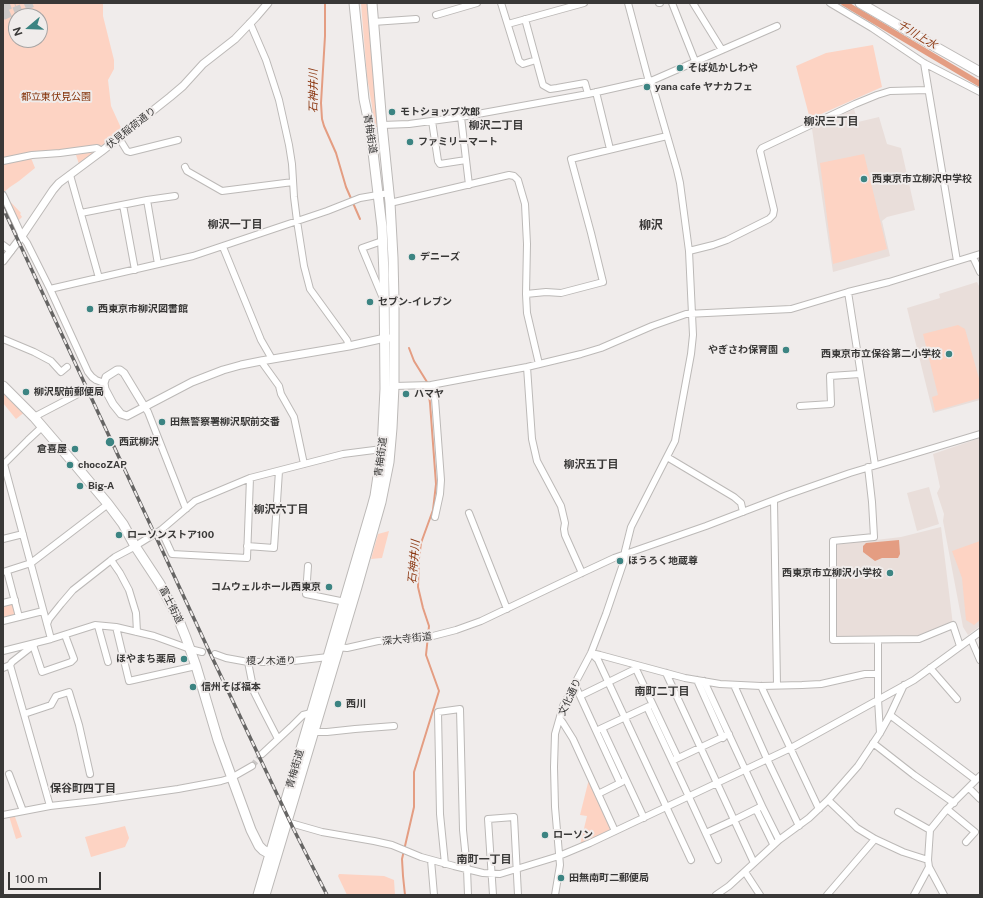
<!DOCTYPE html>
<html>
<head>
<meta charset="utf-8">
<style>
	body { margin:0 }
	#map { position:relative; width:983px; height:898px; overflow:hidden; background:#f0eceb; font-family:"Public Sans",sans-serif }
	canvas { display:block }
	.frame { position:absolute; inset:0; border:4px solid #393837; pointer-events:none }
	.north { position:absolute; left:8px; top:8px; width:40px; height:40px; box-sizing:border-box; background:#f0eceb; border:1px solid #a7a4a3; border-radius:50%; rotate:251deg; font-size:11px; font-weight:700; line-height:16px; text-align:center; color:#393837 }
	.north::after { content:''; display:block; margin:auto; width:14px; height:18px; background:#3c8482; clip-path:polygon(50% 0,100% 100%,50% 72%,0 100%) }
	.scale { position:absolute; left:8px; top:872px; width:93px; height:18px; box-sizing:border-box; border:2px solid #393837; border-top:0; padding-left:5px; font-size:12px; line-height:14px; white-space:nowrap; color:#393837; -webkit-text-stroke:3px #f0eceb; paint-order:stroke }
</style>
</head>
<body>
<div id="map">
<canvas width="983" height="898"></canvas>
<div class="frame"></div>
<div class="north">N</div>
<div class="scale">100 m</div>
</div>
<script>
const g = document.querySelector('canvas').getContext('2d');
g.lineJoin = 'round';
function fill(path, color) { g.fillStyle = color; g.fill(path, 'evenodd'); }
const toPath = rows => new Path2D(rows.map(r => 'M' + r).join(''));
function strokePath(path, color, width, dash) { g.strokeStyle = color; g.lineWidth = width; g.lineCap = dash ? 'butt' : 'round'; g.setLineDash(dash || []); g.stroke(path); }
function label(font, color, halo, rows, align = 'center') {
  g.font = font + ' "Public Sans","Noto Sans JP",sans-serif'; g.lineWidth = 4; g.setLineDash([]); g.textBaseline = 'middle'; g.strokeStyle = halo; g.fillStyle = color; for (const [text, x, y, turn = 0] of rows) {
    g.save(); g.translate(x, y); g.rotate((+turn || 0) * Math.PI / 180); g.textAlign = isNaN(turn) ? turn : align; if (halo) g.strokeText(text, 0, 0); g.fillText(text, 0, 0); g.restore();
  }
}
const built = toPath([
	[854,109,858,122,879,117,887,144,901,148,915,210,887,217,882,221,890,256,833,272,812,129],
	[977,282,980,288,980,400,933,413,907,308,940,298,939,294],
	[980,438,980,626,968,635,963,627,943,521,944,514,937,493,940,487,933,454],
	[929,487,939,524,917,531,907,493],
	[941,527,953,625,918,637,835,637,834,545,901,537]
]);
const green = toPath([
	[3,3,103,3,103,16,114,60,114,69,108,80,111,106,122,130,104,145,3,160],
	[16,16,40,16,40,40,16,40],
	[361,3,368,3,375,77,377,127,374,127,372,106,367,77],
	[873,45,882,87,810,119,796,66,826,53],
	[92,151,96,151,79,164,76,155],
	[864,154,887,249,833,264,820,163],
	[31,158,35,168,19,181,10,187,3,193,3,163],
	[4,195,21,213,20,214,22,217,17,222],
	[958,325,965,329,980,382,980,398,935,411,932,397,938,395,923,334],
	[3,388,26,411,16,419,3,403],
	[389,531,382,558,371,559,378,534],
	[980,541,980,620,974,625,966,620,962,578,952,551],
	[15,600,19,617,3,621,3,603],
	[589,779,612,830,580,845,587,816,580,815],
	[14,814,22,837,16,839,9,816],
	[125,826,129,838,125,847,91,857,85,837],
	[339,874,384,876,394,880,395,895,347,895,338,876]
]);
const water = toPath([
	[899,540,900,554,898,558,882,558,875,561,863,552,863,546,866,543]
]);
const stream = toPath([
	[325,3,325,36,321,103,322,119,324,126,336,153,346,187,360,219],
	[405,895,403,876,402,859,414,807,414,772,439,691,426,655,429,626,423,608,418,587,419,558,421,543,433,510,436,484,430,403,427,382,414,361,409,348]
]);
const canal = toPath([
	[844,3,980,84]
]);
const minorTunnel = toPath([
	[252,766,262,754]
]);
const secondaryTunnel = toPath([
	[3,8,15,3],
	[3,16,33,3]
]);
const minor = toPath([
	[501,3,519,61,523,64,536,60],
	[659,3,660,3],
	[672,3,695,61],
	[693,3,722,50],
	[830,3,872,28,924,63,980,92],
	[436,15,477,3],
	[525,19,543,85,550,89,557,88,585,83,588,94],
	[373,22,416,19],
	[250,23,266,60,279,100,289,145,292,164,294,197,297,221,304,266,310,289,347,340,349,346],
	[508,24,584,3],
	[924,63,957,261],
	[596,92,610,149],
	[461,117,469,185],
	[432,121,438,161,440,164,466,160],
	[382,125,409,124,461,117,588,94,641,82,651,81,777,26],
	[119,138,127,151,130,152,178,140],
	[3,161,32,155,60,153,97,148,102,151],
	[185,167,187,171,222,191,293,182],
	[70,175,99,278],
	[3,195,22,236,27,243,50,289,88,372,92,377,96,380,104,383],
	[147,200,158,264],
	[390,203,509,175,514,176,518,180,525,204,527,244,526,294,527,313,539,364],
	[123,205,135,270],
	[81,213,147,200,175,196],
	[3,245,11,251],
	[223,247,261,340,272,359],
	[689,251,713,245,727,240,769,219,773,215,774,210,760,151,762,148,855,104,877,95,890,91,928,90],
	[973,257,980,272],
	[50,289,193,256,327,211,360,198,389,193],
	[848,292,875,465],
	[526,294,546,292,561,293,603,282,591,233,571,159,667,136],
	[382,296,362,248,382,241],
	[3,339,34,352,51,361,61,372,67,367],
	[261,361,279,386,281,394,294,417,304,464],
	[527,367,532,439,537,461,561,506,565,523,564,529,565,535,582,573],
	[434,385,441,480,440,494,435,517],
	[394,386,431,385,527,367,581,354,601,348,652,326,686,314,791,309,848,292,889,282,980,254],
	[144,406,148,412,186,509],
	[800,406,831,404,830,376,860,374],
	[34,417,78,394],
	[42,427,28,440,4,464,51,639],
	[667,457,734,497,741,503,743,512],
	[868,467,872,502,874,537,833,541,833,640,919,639,953,625,960,646],
	[774,500,777,685],
	[469,513,507,609],
	[161,530,172,554,247,558,250,478],
	[3,539,23,534],
	[247,546,274,548,279,471],
	[111,560,120,573,129,590,136,613,137,632],
	[308,566,306,594,345,602],
	[7,571,19,617],
	[3,572,31,563,108,504],
	[3,603,15,600],
	[3,621,43,611],
	[47,624,49,619,61,604,73,590,115,557,132,548,161,530,195,501,250,478,343,454,382,449],
	[98,626,108,662],
	[116,627,129,681,196,666],
	[971,639,980,660],
	[878,640,878,699,880,733],
	[33,645,42,672,71,662,74,659,65,635],
	[336,647,347,648,378,641,425,638,456,630,481,621,569,579,614,558,706,526,787,495,850,473,980,434],
	[3,651,51,639,95,625,116,627,154,636,190,649,202,652],
	[591,653,600,655,685,678,720,684,761,686,802,685,821,684,865,674,878,674],
	[591,653,598,660,691,860],
	[215,654,226,658,248,662,285,662,328,657],
	[248,662,254,692,261,706,278,739],
	[10,665,50,806],
	[3,668,10,665,12,662,35,644],
	[930,668,957,699],
	[636,669,678,758],
	[666,673,754,863],
	[697,680,723,738],
	[704,681,762,806,734,820,706,833],
	[575,685,620,783],
	[734,685,767,759,799,826],
	[761,686,819,809],
	[580,696,633,670,636,669,637,667],
	[647,707,689,797,718,860],
	[24,714,51,705,56,696,69,692,79,725,90,774],
	[890,715,976,780],
	[560,719,563,723,573,739,615,831],
	[602,728,644,818],
	[600,729,649,706],
	[314,732,327,732,355,729,394,726],
	[873,743,914,775,954,803],
	[262,754,291,727,303,715,311,713],
	[674,760,729,734],
	[9,774,23,811],
	[969,788,980,799],
	[598,794,622,782],
	[828,800,850,821,857,828,875,839,903,852,928,860],
	[762,806,779,840],
	[756,809,773,844],
	[947,809,975,832,966,842],
	[898,812,930,830],
	[3,815,50,806,94,801,178,789,221,781,231,778,252,766],
	[287,822,322,832,374,841,392,845,421,857,454,866,483,873,500,874,559,856,590,843,791,748,914,680,980,632],
	[431,860,434,895],
	[445,864,440,814,438,712,460,709,463,830,467,869,468,895],
	[745,872,760,895],
	[493,895,488,819,514,817,518,895],
	[555,895,560,865,555,807,554,767,555,734,563,706,591,653,606,614,624,561,625,551,631,527,675,441,691,354,693,335,689,251,680,183,677,170,653,87,651,81,648,78,628,3],
	[716,895,729,886,779,840,809,818,828,800,844,782,858,766,880,733,890,715,904,685],
	[827,895,875,839],
	[914,895,929,867],
	[944,895,929,867,928,860,930,830,947,809,980,776]
]);
const tertiary = toPath([
	[3,261,22,236,53,190,59,183,102,151,170,97,183,86,203,64,235,39,256,17,268,3],
	[144,406,124,373,120,370,117,370,106,377,104,383,105,389,113,404,121,414,127,416,192,382,223,370,241,365,261,361,349,346,385,338,389,338]
]);
const primary = toPath([
	[860,3,934,46,980,72],
	[3,386,34,417,77,467,108,504,123,524,135,546,160,584,178,618,186,638,196,666,218,740,251,830,259,846,263,850,275,857],
	[258,895,372,507,375,496,382,449,385,389,384,275,382,227,372,144,369,123,364,99,354,3],
	[265,895,357,587,381,502,389,462,392,428,394,386,394,301,393,258,390,203,382,125,372,3]
]);
const rail = toPath([
	[3,208,210,653,294,830,327,895]
]);
const markers = [
	[680,68,4,"#3c8482"],
	[647,87,4,"#3c8482"],
	[392,112,4,"#3c8482"],
	[410,142,4,"#3c8482"],
	[864,179,4,"#3c8482"],
	[412,257,4,"#3c8482"],
	[370,302,4,"#3c8482"],
	[90,309,4,"#3c8482"],
	[786,350,4,"#3c8482"],
	[949,354,4,"#3c8482"],
	[26,392,4,"#3c8482"],
	[406,394,4,"#3c8482"],
	[162,422,4,"#3c8482"],
	[110,442,5,"#3c8482"],
	[75,449,4,"#3c8482"],
	[70,465,4,"#3c8482"],
	[80,486,4,"#3c8482"],
	[119,535,4,"#3c8482"],
	[620,561,4,"#3c8482"],
	[890,573,4,"#3c8482"],
	[329,587,4,"#3c8482"],
	[184,659,4,"#3c8482"],
	[193,687,4,"#3c8482"],
	[338,704,4,"#3c8482"],
	[545,835,4,"#3c8482"],
	[561,878,4,"#3c8482"]
];
const poiNames = [
	["そば処かしわや",688,68],
	["yana cafe ヤナカフェ",655,87],
	["モトショップ次郎",400,112],
	["ファミリーマート",418,142],
	["西東京市立柳沢中学校",872,179],
	["デニーズ",420,257],
	["セブン-イレブン",378,302],
	["西東京市柳沢図書館",98,309],
	["やぎさわ保育園",778,350,"right"],
	["西東京市立保谷第二小学校",941,354,"right"],
	["柳沢駅前郵便局",34,392],
	["ハマヤ",414,394],
	["田無警察署柳沢駅前交番",170,422],
	["西武柳沢",119,442],
	["倉喜屋",67,449,"right"],
	["chocoZAP",78,465],
	["Big-A",88,486],
	["ローソンストア100",127,535],
	["ほうろく地蔵尊",628,561],
	["西東京市立柳沢小学校",882,573,"right"],
	["コムウェルホール西東京",321,587,"right"],
	["ほやまち薬局",176,659,"right"],
	["信州そば福本",201,687],
	["西川",346,704],
	["ローソン",553,835],
	["田無南町二郵便局",569,878]
];
const parkNames = [
	["都立東伏見公園",56,97]
];
const streetNames = [
	["伏見稲荷通り",131,128,-38],
	["青梅街道",370,134,81],
	["青梅街道",381,457,-83],
	["富士街道",171,605,63],
	["深大寺街道",407,639,-6],
	["榎ノ木通り",271,661],
	["文化通り",570,697,-65],
	["青梅街道",295,769,-74]
];
const waterNames = [
	["千川上水",917,35,31],
	["石神井川",314,91,-90],
	["石神井川",414,562,-85]
];
const neighbourhoodNames = [
	["柳沢三丁目",831,122],
	["柳沢二丁目",496,126],
	["柳沢一丁目",235,225],
	["柳沢五丁目",591,465],
	["柳沢六丁目",281,510],
	["南町二丁目",662,692],
	["保谷町四丁目",83,789],
	["南町一丁目",484,860]
];
const quarterNames = [
	["柳沢",651,225]
];
fill(built, '#e9deda');
fill(green, '#fdd3c3');
fill(water, '#e49d82');
strokePath(stream, '#e49d82', 2);
strokePath(canal, '#e49d82', 6);
strokePath(minorTunnel, '#cbc8c7', 6, [6, 3]);
strokePath(secondaryTunnel, '#cbc8c7', 8, [8, 4]);
strokePath(minor, '#bcb9b7', 8);
strokePath(tertiary, '#bcb9b7', 9);
strokePath(primary, '#bcb9b7', 11);
strokePath(minor, '#fff', 6);
strokePath(tertiary, '#fff', 7);
strokePath(primary, '#fff', 9);
strokePath(rail, '#666564', 3.5);
strokePath(rail, '#f0eceb', 2, [6]);
for (const [x, y, r, color] of markers) { const dot = new Path2D(); dot.arc(x, y, r, 0, 2 * Math.PI); g.fillStyle = color; g.fill(dot); strokePath(dot, '#f0eceb', 1.5); }
label('bold 10px', '#393837', '#f0eceb', poiNames, 'left');
label('10px', '#833007', '#f0eceb', parkNames);
label('10px', '#393837', '#f0eceb', streetNames);
label('italic 11px', '#8d3a14', '#f0eceb', waterNames);
label('bold 11px', '#393837', '#f0eceb', neighbourhoodNames);
label('bold 12px', '#393837', '#f0eceb', quarterNames);
</script>
</body>
</html>
